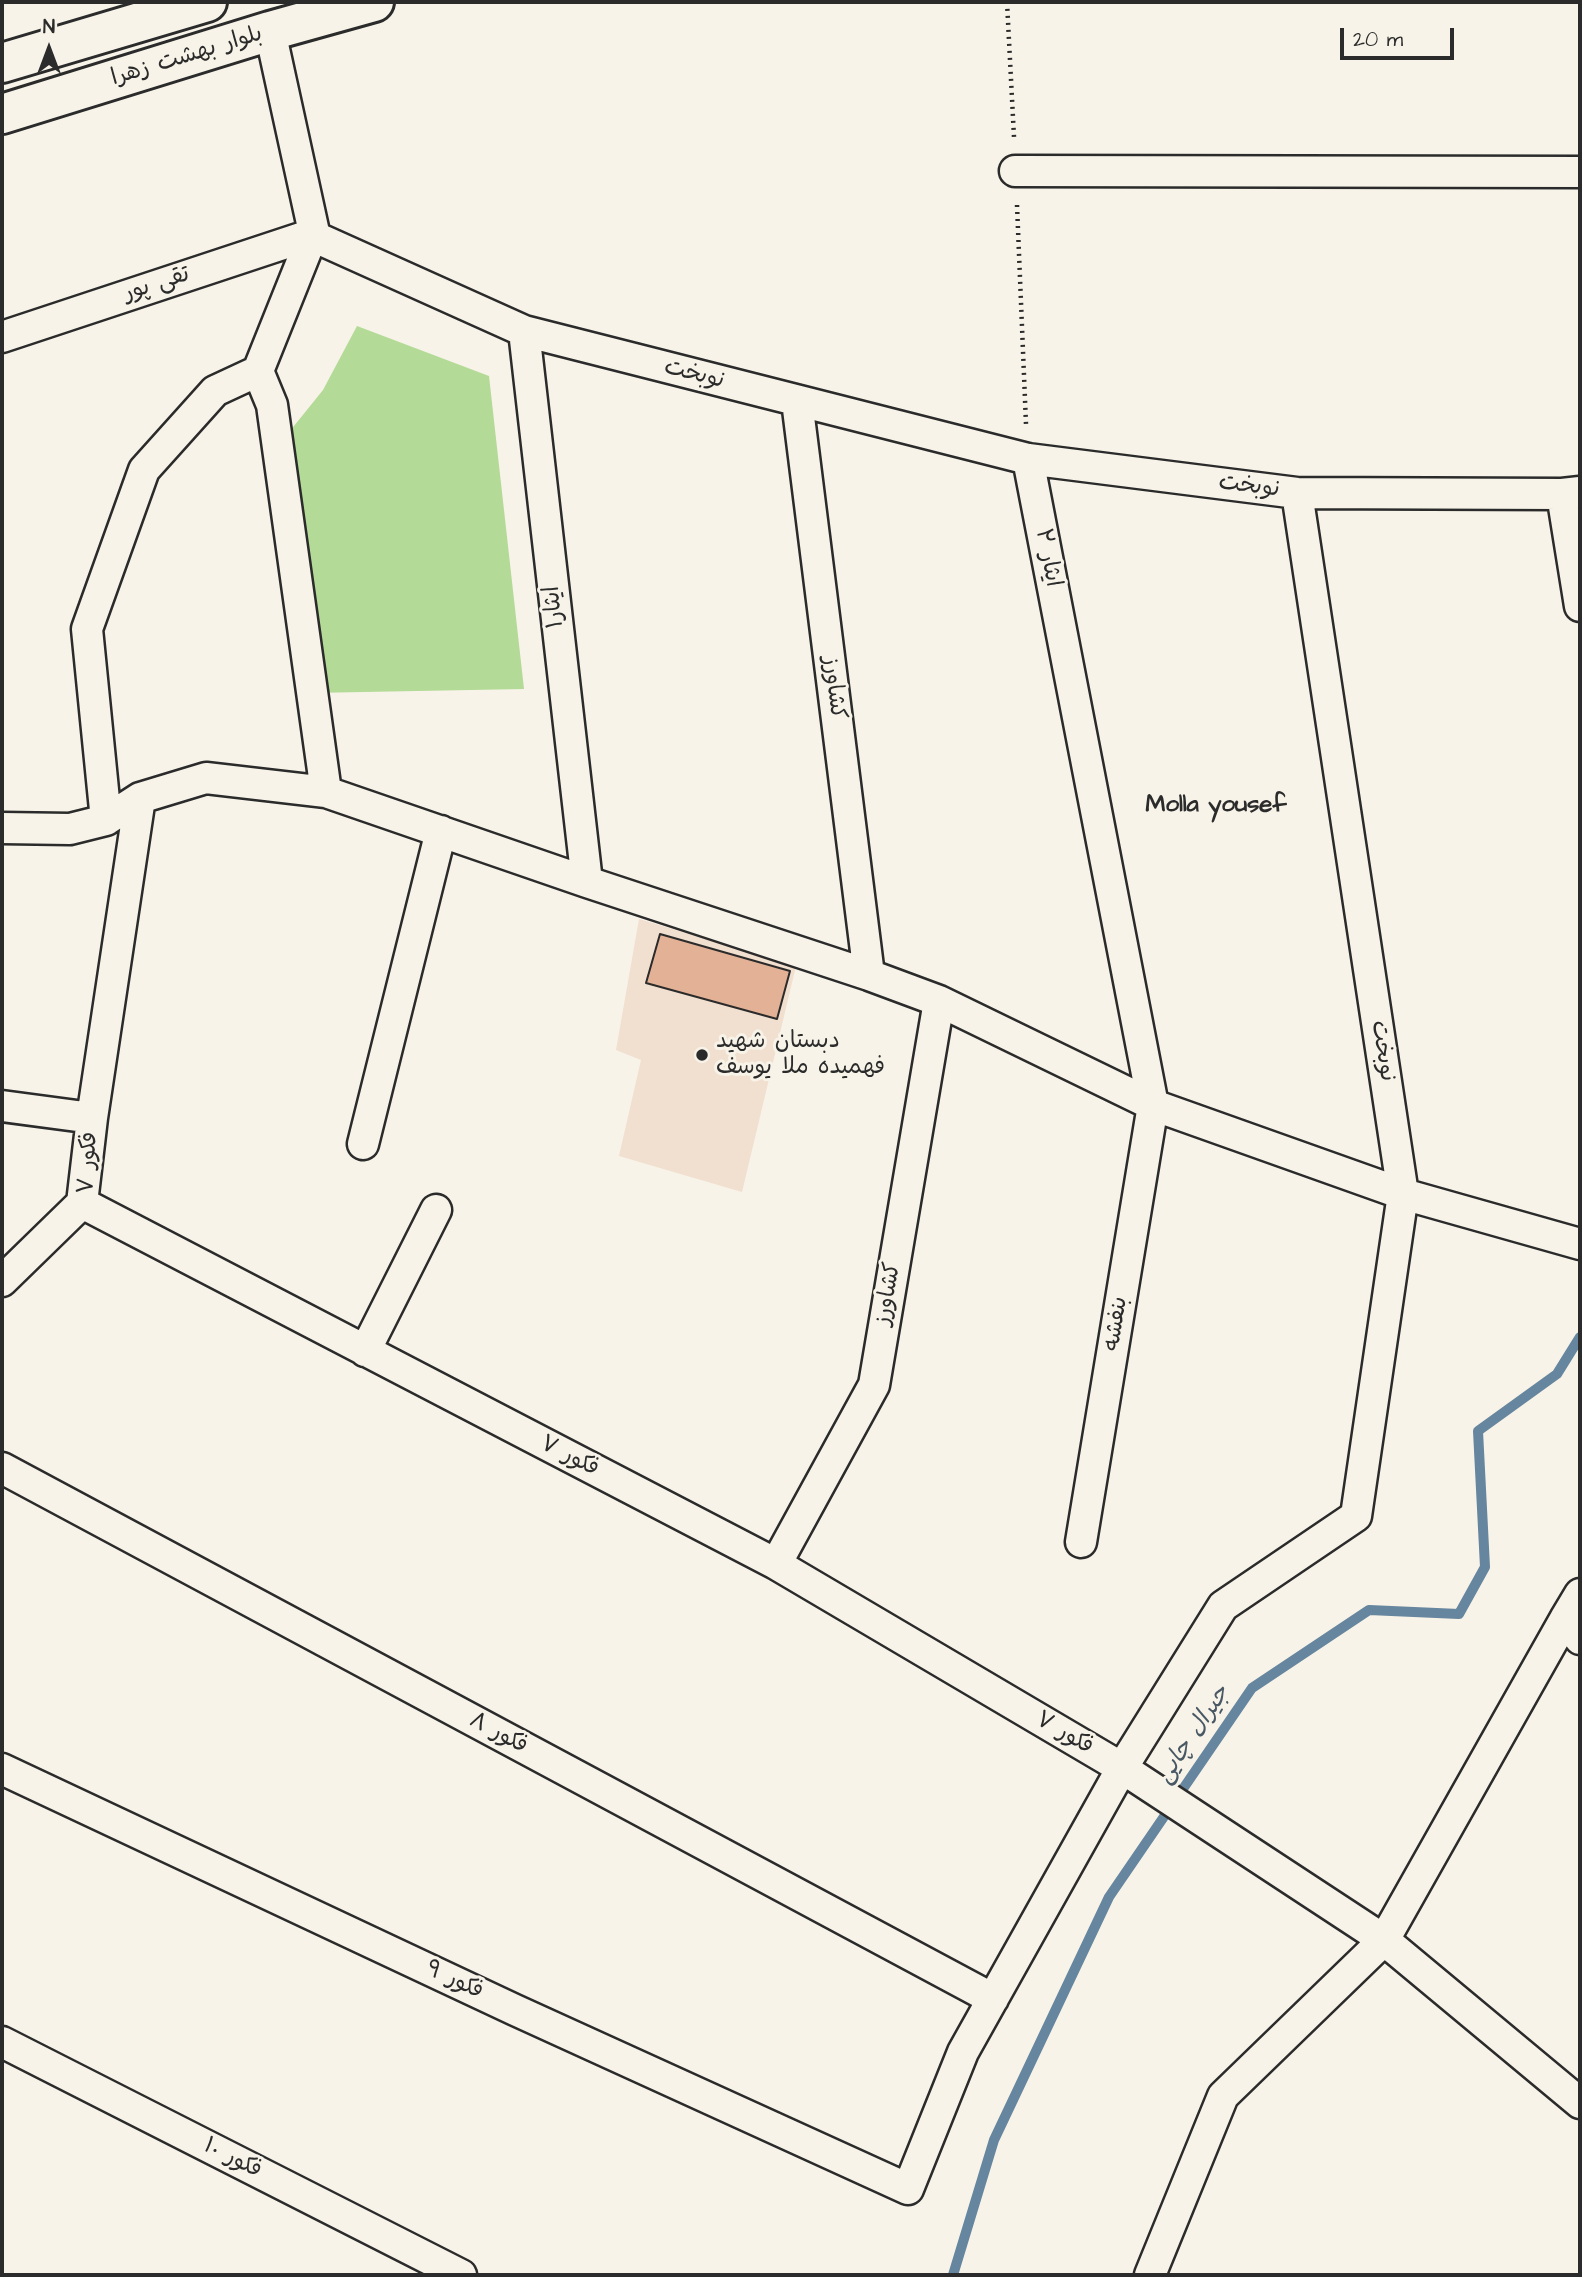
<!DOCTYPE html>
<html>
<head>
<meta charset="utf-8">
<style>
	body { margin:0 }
	#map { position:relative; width:1582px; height:2277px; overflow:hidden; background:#f7f3e8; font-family:"Architects Daughter",sans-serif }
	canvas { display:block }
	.frame { position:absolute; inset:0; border:4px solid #2b2b2b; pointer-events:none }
	.north { position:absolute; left:14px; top:14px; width:70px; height:70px; -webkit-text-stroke:5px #f7f3e8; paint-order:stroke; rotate:0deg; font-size:19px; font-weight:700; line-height:28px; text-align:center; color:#2b2b2b }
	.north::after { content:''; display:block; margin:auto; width:24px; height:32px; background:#2b2b2b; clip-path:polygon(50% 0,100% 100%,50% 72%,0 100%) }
	.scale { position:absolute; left:1340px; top:28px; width:114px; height:32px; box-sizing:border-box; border:4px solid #2b2b2b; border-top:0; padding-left:9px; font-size:21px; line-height:24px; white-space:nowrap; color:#2b2b2b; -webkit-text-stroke:5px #f7f3e8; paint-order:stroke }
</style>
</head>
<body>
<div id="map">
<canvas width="1582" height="2277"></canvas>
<div class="frame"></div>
<div class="north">N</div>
<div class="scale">20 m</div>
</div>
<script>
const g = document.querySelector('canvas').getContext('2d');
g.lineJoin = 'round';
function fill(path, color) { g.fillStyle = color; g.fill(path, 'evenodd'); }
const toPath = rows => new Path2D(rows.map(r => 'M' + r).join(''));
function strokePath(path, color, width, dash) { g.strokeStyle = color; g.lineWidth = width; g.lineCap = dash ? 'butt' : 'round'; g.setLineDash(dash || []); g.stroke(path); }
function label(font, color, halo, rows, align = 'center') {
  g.font = font + ' "Architects Daughter","Playpen Sans Arabic",sans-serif'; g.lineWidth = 6; g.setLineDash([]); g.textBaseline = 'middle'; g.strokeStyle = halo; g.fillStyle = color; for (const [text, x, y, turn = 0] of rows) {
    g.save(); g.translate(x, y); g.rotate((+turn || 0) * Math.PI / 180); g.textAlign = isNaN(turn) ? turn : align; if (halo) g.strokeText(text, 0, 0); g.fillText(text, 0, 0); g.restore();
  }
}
const built = toPath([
	[639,919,796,966,742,1192,619,1156,641,1060,616,1050]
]);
const green = toPath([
	[357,326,489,376,524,689,310,693,277,447,323,390]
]);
const stream = toPath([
	[953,2275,994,2140,1109,1897,1252,1688,1369,1610,1459,1614,1485,1567,1478,1431,1557,1374,1580,1337]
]);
const building = toPath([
	[660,934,790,971,777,1019,646,983,660,934]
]);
const path = toPath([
	[1007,2,1014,137],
	[1017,205,1026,424]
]);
const minor = toPath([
	[270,31,315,237,524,331,1028,459,1297,493,1562,494,1580,492],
	[1015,171,1580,172],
	[524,331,587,882],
	[2,337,313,234],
	[258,371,272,405,326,792],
	[797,401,869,975],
	[1028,459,1153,1105,1081,1542],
	[1562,494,1580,606],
	[140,798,92,1118,82,1203,776,1564,1122,1768,1384,1940,1580,2103],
	[106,820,87,629,144,470,215,391,258,371,313,234],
	[2,828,70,829,106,820,140,798,206,778,326,792,587,882,869,975,939,1001,1153,1105,1403,1194,1580,1244],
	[2,1106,92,1118],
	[363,1144,441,831],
	[2,1281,82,1203],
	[365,1351,436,1210],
	[2,1468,993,1999],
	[776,1564,874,1385,939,1001],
	[1580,1594,1565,1619,1580,1639],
	[2,1769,515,2010,908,2189,963,2052,1122,1768,1223,1606,1356,1516,1403,1194,1297,493],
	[2,2042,461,2275],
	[1150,2275,1223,2096,1384,1940,1565,1619]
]);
const secondary = toPath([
	[2,63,207,2],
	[2,114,270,31,374,2]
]);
const markers = [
	[702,1055,7,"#2b2b2b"]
];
const streetNames = [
	["بلوار بهشت زهرا",187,57,-17],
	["تقی پور",157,285,-18],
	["نوبخت",694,375,14],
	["نوبخت",1249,487,7],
	["ایثار ۲",1047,558,79],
	["ایثار۱",555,607,-96],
	["کشاورز",833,688,83],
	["نوبخت",1382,1051,81],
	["فکور ۷",89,1163,-86],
	["کشاورز",889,1294,-80],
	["بنفشه",1117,1324,-81],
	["فکور ۷",569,1457,27],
	["فکور ۸",498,1734,28],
	["فکور ۷",1064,1734,30],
	["فکور ۹",454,1981,25],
	["فکور ۱۰",232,2159,27]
];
const poiNames = [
	["دبستان شهید",716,1042],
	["فهمیده ملا یوسف",716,1068]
];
const neighbourhoodNames = [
	["Molla yousef",1216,806]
];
const waterNames = [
	["جیرال چایی",1194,1735,-56]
];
fill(built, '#f1dfcf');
fill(green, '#b3da96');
strokePath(stream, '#66859e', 10);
fill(building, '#e3b195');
strokePath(building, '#2b2b2b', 2);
strokePath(minor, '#2b2b2b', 35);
strokePath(secondary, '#2b2b2b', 44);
strokePath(path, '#2b2b2b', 4.5, [2, 5]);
strokePath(minor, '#f7f3e8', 30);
strokePath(secondary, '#f7f3e8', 38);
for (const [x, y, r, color] of markers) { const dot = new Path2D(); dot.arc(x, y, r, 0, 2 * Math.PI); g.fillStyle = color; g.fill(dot); strokePath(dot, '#f7f3e8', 2.5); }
label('23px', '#2b2b2b', '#f7f3e8', streetNames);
label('23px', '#2b2b2b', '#f7f3e8', poiNames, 'left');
label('bold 24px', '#2b2b2b', '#f7f3e8', neighbourhoodNames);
label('italic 24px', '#485864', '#f7f3e8', waterNames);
</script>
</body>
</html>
